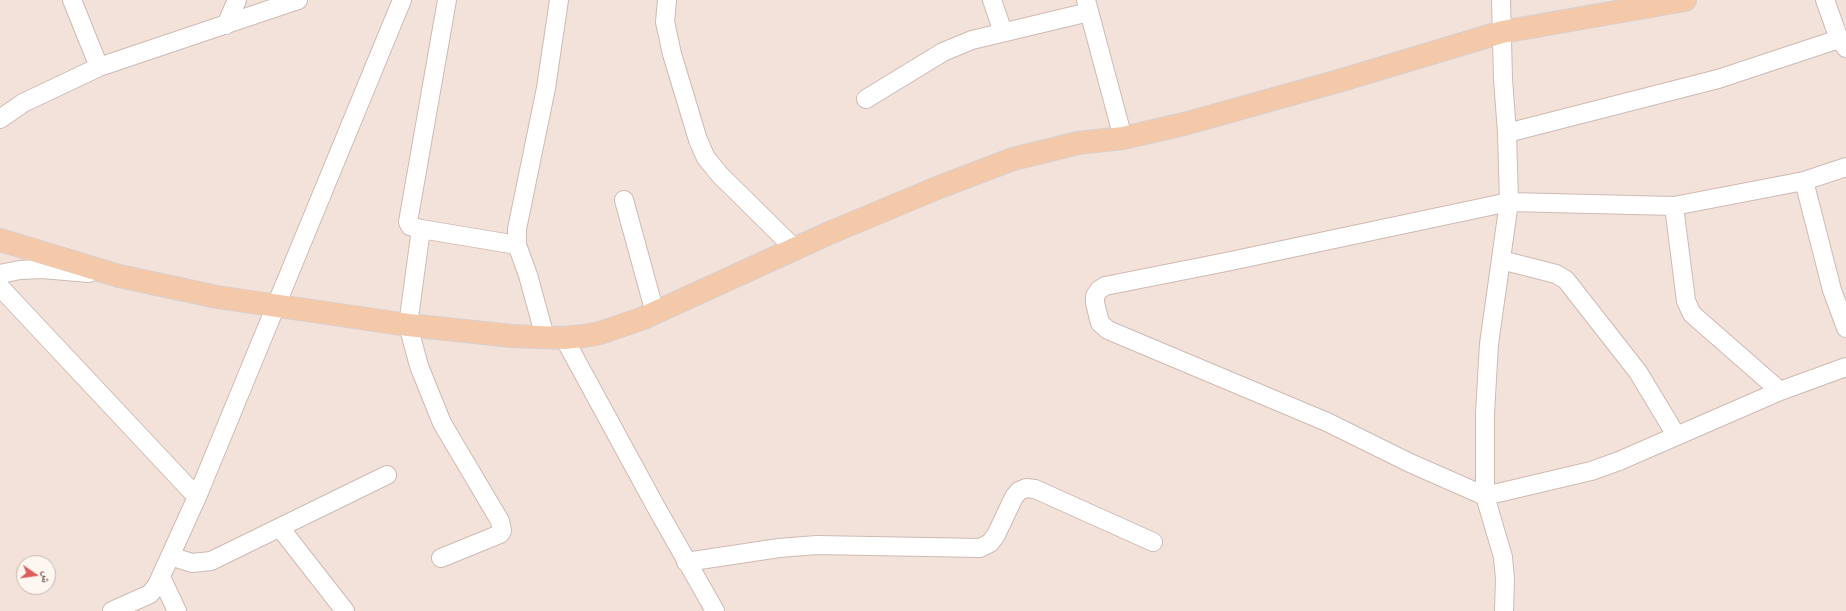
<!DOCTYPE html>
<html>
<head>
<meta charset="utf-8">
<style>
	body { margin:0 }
	#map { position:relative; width:1846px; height:611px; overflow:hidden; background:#fbf2eb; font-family:"Space Grotesk","Noto Naskh Arabic",sans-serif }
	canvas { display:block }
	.north { position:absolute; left:16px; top:555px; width:40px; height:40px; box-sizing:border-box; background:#fef6f1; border:1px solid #c7b6b0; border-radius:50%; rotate:103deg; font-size:11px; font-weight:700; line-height:16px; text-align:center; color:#75554f }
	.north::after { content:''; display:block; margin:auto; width:14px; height:18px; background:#dc5d59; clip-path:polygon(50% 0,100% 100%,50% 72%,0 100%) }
</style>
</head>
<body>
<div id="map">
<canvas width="1846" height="611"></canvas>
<div class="north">ش</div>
</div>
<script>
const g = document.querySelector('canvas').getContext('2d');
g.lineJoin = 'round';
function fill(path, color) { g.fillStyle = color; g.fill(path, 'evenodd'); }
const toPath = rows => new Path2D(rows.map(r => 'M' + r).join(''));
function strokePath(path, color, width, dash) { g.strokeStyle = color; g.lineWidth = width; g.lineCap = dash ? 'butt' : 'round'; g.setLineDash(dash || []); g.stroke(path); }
const residential = toPath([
	[0,0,1846,0,1846,611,0,611],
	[24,563,48,563,48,587,24,587]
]);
const minor = toPath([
	[72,0,99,67],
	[667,0,665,22,672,54,698,140,706,158,720,175,795,249],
	[992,0,1003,32],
	[1086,0,1123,138],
	[1501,0,1503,79,1507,133,1509,202,1489,344,1485,413,1485,496,1503,557,1505,579,1504,611],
	[1825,0,1839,39,1846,48],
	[226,25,237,0],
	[866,99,943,52,972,40,1089,12],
	[0,119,23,103,99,67,298,0],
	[1507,133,1718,79,1839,39],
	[1846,167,1804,181,1674,206,1509,202,1226,262,1105,286,1099,290,1095,296,1095,303,1100,323,1108,330,1327,422,1410,463,1485,496,1591,471,1619,461,1780,391,1846,367],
	[1804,181,1832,290,1846,328],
	[624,200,655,313],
	[1674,206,1686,301,1692,314,1780,391],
	[421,229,517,245],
	[1501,260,1556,274,1566,280,1638,372,1676,435],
	[0,274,20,270,42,269,89,273],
	[0,287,197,497],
	[545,337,528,275,517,245,517,229,546,88,559,0],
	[564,338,656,507,715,611],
	[281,529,345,611],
	[170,556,192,563,211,561,387,475],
	[441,558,500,534,502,531,500,521,442,423,419,366,408,325,421,229,410,226,408,222,447,0],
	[686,562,779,548,817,545,980,548,990,543,996,535,1014,497,1019,491,1026,488,1035,489,1153,542],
	[161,577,177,611],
	[112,611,150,594,157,585,197,497,402,0]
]);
const major = toPath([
	[0,240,119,276,217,297,408,325,512,336,564,338,584,336,600,333,641,319,827,234,937,188,1013,159,1078,143,1123,138,1184,124,1342,80,1502,32,1685,0]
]);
fill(residential, '#f3e2d9');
strokePath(minor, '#cfbab3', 20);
strokePath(major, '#d8cfce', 24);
strokePath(minor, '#fff', 18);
strokePath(major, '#f4c9a9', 22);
</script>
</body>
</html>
